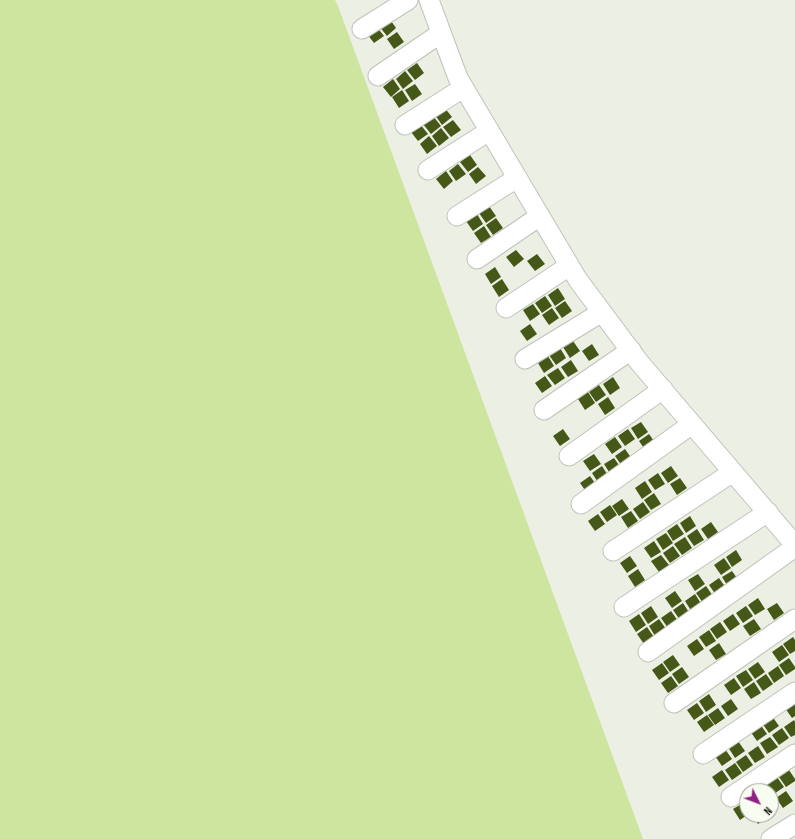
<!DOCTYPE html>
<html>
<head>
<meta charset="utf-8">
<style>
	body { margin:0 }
	#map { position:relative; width:795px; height:839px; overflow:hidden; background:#ebefe4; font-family:"Sofia Sans Condensed",sans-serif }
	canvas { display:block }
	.north { position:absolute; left:739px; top:783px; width:40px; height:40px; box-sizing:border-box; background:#f8fdf1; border:1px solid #999d94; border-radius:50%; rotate:132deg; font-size:11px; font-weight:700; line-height:16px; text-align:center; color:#0b0d09 }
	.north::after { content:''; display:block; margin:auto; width:14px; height:18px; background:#902183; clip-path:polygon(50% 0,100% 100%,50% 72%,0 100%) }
</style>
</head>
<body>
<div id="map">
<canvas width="795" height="839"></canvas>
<div class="north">N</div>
</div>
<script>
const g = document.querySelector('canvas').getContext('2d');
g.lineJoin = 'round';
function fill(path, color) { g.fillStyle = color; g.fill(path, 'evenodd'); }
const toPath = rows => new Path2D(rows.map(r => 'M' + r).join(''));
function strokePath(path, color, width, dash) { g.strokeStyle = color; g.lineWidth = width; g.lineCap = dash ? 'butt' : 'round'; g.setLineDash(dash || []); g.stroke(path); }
const green = toPath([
	[0,0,335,0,338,6,643,839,0,839]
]);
const building = toPath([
	[389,18,396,28,387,36,379,26],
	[376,26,384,36,374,43,367,34],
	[397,32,404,42,394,49,387,39],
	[417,63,424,73,415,80,407,70],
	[405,71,413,81,403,89,396,79],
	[393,79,400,89,391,97,383,87],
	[415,84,422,94,412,101,405,90],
	[402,90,409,101,399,108,392,97],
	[444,107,452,117,442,125,435,115],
	[433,116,441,126,431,134,423,124],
	[453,120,461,130,451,137,443,127],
	[420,124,428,134,418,141,411,132],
	[441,128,449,138,439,146,432,136],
	[429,136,437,146,427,154,420,144],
	[470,155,477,165,468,172,460,162],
	[458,164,466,174,456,181,449,171],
	[478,167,486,176,476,184,469,174],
	[446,171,453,181,444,189,436,179],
	[489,206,496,216,486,223,479,213],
	[477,214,483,224,473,231,466,221],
	[496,218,503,228,493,235,486,225],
	[484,226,491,237,481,243,474,233],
	[516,250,524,259,514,267,506,257],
	[537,254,545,264,535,271,527,261],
	[495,267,501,277,491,284,485,274],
	[502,279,509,290,499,297,492,286],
	[558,288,565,299,555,306,548,295],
	[545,296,552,306,542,313,535,303],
	[565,301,572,311,562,318,555,308],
	[533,304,540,314,530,321,523,310],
	[552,308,559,318,549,325,542,315],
	[530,324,537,334,527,341,520,331],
	[573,341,580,351,570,358,563,347],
	[592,344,599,355,589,361,582,351],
	[560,348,566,358,556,365,549,355],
	[548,356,554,366,544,373,538,363],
	[571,360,578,371,568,377,561,367],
	[558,368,565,378,555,385,547,375],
	[545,376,552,386,542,393,535,383],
	[613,377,620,388,610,395,603,384],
	[599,385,606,395,596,402,589,392],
	[588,392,595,403,585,410,578,399],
	[608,397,615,408,605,415,598,404],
	[641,422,648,432,638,439,631,428],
	[563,429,570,439,560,446,553,436],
	[628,429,635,439,625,446,618,436],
	[649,434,656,444,646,451,639,441],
	[615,437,622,447,612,454,605,444],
	[625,449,632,459,622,466,615,456],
	[594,454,601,464,590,471,583,461],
	[614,458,621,468,611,475,604,464],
	[602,466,609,477,599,484,592,473],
	[671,466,678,476,668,483,661,473],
	[658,473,665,484,655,490,648,480],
	[590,476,597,486,587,493,580,483],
	[680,478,687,488,677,495,670,484],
	[645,481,652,492,642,499,635,488],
	[654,493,661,504,651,510,644,500],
	[622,499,629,509,619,516,612,506],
	[643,502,650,512,640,519,633,509],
	[610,505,617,515,607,522,600,512],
	[631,511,638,521,628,528,621,517],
	[598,514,605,524,595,531,588,521],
	[690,516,696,526,686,533,680,523],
	[711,522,718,532,708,539,701,529],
	[677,524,684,534,673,541,667,531],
	[697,529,704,540,694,546,687,536],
	[666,533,673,543,663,550,656,539],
	[685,537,692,548,682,555,674,544],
	[654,541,661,552,651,558,644,548],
	[673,546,680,556,670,563,663,553],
	[736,550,742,560,732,567,726,557],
	[661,555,669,565,659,572,651,561],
	[630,556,637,566,627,573,620,563],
	[724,558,731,568,721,575,714,565],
	[638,569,645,580,635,587,628,576],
	[732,571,739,581,729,588,722,577],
	[698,574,705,584,695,591,688,580],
	[719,578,726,588,716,595,709,585],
	[706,586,713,596,703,603,696,593],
	[675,591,682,601,672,608,665,598],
	[695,594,702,605,692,612,685,601],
	[758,598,765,609,755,615,748,605],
	[683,603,690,614,680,620,673,610],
	[777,603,784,613,774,620,767,609],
	[651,606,658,617,648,624,641,613],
	[746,606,753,616,743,623,736,613],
	[671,611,678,621,668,628,661,618],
	[639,614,646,625,636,632,629,621],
	[733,614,740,624,730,631,723,621],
	[659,619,666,629,655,636,649,626],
	[754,619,761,629,750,636,743,626],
	[720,622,727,632,717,639,710,629],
	[647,627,654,637,644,644,637,634],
	[709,630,716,641,706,647,699,637],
	[793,637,795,640,795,651,790,654,783,644],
	[697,639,704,649,694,656,687,646],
	[719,643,726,654,716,660,709,650],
	[782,645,789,655,779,662,772,652],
	[673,655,680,665,670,672,663,662],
	[789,658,795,667,795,669,786,675,779,665],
	[758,662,765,672,755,679,748,669],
	[662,663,669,673,659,680,652,670],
	[778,666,784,676,774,683,768,673],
	[682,667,689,677,679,684,672,674],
	[746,670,753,680,743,687,736,676],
	[766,674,773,684,763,691,756,681],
	[671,676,678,686,668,693,661,683],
	[734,678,741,688,731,695,724,685],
	[754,682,761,693,751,699,744,689],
	[709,694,716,705,706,712,699,701],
	[731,699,738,709,728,716,721,706],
	[795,701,795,716,792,718,785,708],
	[697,703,704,713,694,720,687,710],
	[718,708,725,718,715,725,708,715],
	[707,715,714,725,704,732,697,722],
	[772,716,779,726,769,733,762,723],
	[794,720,795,722,795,735,791,737,784,727],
	[760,724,767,734,757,741,750,731],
	[782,728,789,738,779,745,772,735],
	[770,737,778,747,767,754,760,743],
	[738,741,745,751,735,758,728,747],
	[758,746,765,757,755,763,748,753],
	[725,749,732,759,722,766,715,756],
	[746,755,753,765,743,772,736,762],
	[735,763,742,773,732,780,725,770],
	[722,770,729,780,719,787,712,777],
	[789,770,795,779,795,781,786,787,779,777],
	[777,777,784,787,774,794,767,784],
	[786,791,793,801,783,808,776,798],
	[743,803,747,809,747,815,740,820,733,809],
	[752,815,767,815,768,817,758,824]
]);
const street = toPath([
	[429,0,458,78,578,280,639,362,795,545],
	[362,29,408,0],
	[378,76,441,33],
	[405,125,463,88],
	[428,170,489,131],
	[457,216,517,178],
	[477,259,540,216],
	[506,308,569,266],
	[525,359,602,312],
	[544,410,631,350],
	[569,456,663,389],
	[581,504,692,424],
	[613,551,733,472],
	[624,607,768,512],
	[648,652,795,547],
	[674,703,795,619],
	[703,754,795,692],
	[731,797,795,754],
	[771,839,795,824]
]);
fill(green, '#cde59f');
fill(building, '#465818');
strokePath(street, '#bfc3b9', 21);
strokePath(street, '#fff', 19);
</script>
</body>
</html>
